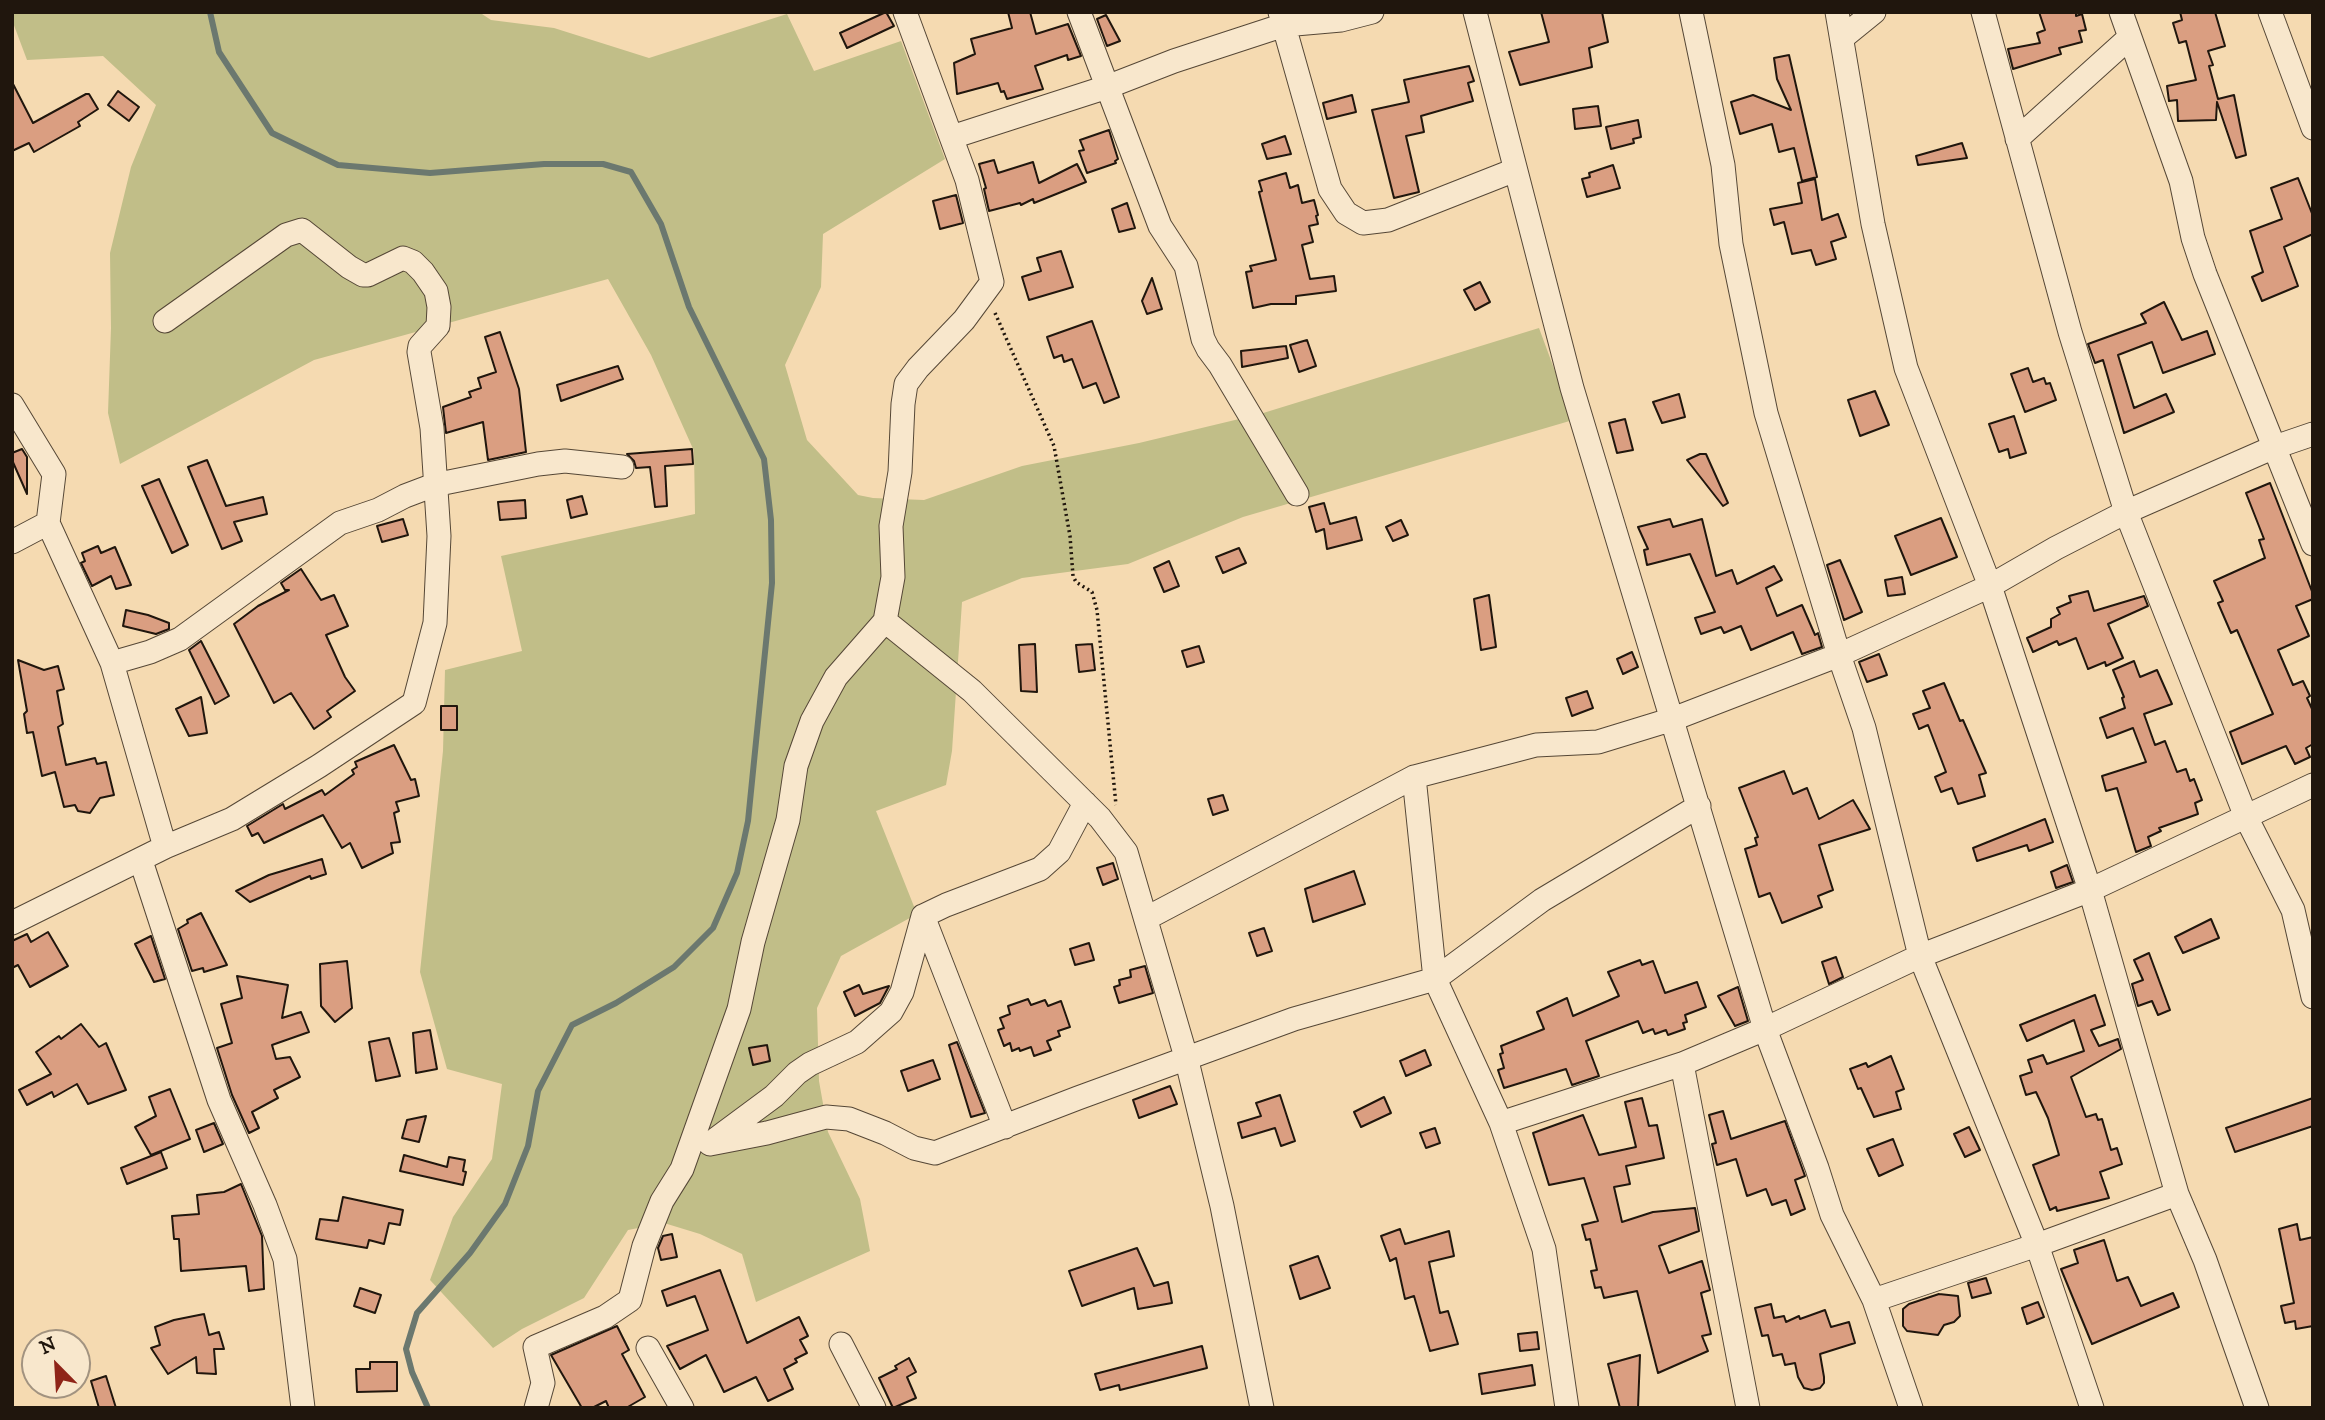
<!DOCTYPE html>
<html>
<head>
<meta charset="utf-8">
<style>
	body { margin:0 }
	#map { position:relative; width:2325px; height:1420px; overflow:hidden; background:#f5dab1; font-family:"IM FELL DW Pica",serif }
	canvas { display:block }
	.frame { position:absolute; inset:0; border:14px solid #20160d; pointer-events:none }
	.north { position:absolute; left:21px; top:1329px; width:70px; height:70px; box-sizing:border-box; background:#f8e7cc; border:2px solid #a29380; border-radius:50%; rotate:336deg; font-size:19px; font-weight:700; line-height:28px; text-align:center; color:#20160d }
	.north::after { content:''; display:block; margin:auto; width:24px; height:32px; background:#8f2418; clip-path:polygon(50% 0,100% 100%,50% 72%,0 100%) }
</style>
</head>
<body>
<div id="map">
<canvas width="2325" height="1420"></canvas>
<div class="frame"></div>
<div class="north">N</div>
</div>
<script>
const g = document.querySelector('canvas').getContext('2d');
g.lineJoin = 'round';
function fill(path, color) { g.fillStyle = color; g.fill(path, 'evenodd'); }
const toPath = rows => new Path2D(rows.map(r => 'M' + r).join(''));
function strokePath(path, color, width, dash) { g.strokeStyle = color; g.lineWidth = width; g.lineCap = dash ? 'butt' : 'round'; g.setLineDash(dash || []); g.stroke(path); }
const green = toPath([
	[12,12,479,12,491,20,554,28,649,58,787,14,814,71,901,41,945,159,823,234,821,287,785,365,807,440,858,495,873,498,924,500,1022,466,1139,443,1260,414,1539,328,1573,420,1243,517,1128,564,1022,578,962,602,952,751,946,785,876,811,917,914,841,956,817,1008,819,1081,828,1132,860,1199,870,1251,756,1302,742,1254,700,1234,664,1223,628,1230,584,1298,522,1329,493,1348,430,1280,453,1217,492,1159,502,1084,447,1069,420,972,443,751,445,670,522,651,501,556,695,514,694,451,651,355,608,279,314,360,120,464,108,413,111,328,110,253,131,167,156,105,103,56,27,60,12,20]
]);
const stream = toPath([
	[210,12,219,52,272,133,338,165,430,173,544,164,603,164,631,172,661,224,689,307,764,459,771,520,772,583,748,821,737,873,713,928,674,967,616,1003,572,1025,538,1091,528,1146,505,1204,470,1253,417,1313,406,1349,412,1372,428,1408]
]);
const building = toPath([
	[886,12,894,26,847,48,840,33,886,12],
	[1008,12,1030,12,1036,34,1068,24,1081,56,1068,60,1067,55,1035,66,1043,89,1007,99,1004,91,1001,92,998,83,957,94,954,63,975,54,971,39,1012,28,1008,12],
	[1541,12,1602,12,1608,42,1589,48,1592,67,1520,85,1509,52,1549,42,1541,12],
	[2039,12,2076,12,2076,16,2082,14,2086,30,2079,31,2082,42,2059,48,2061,54,2013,69,2008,49,2040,43,2037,33,2045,30,2039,12],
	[2180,12,2215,12,2225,46,2208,51,2213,65,2209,66,2218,99,2234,95,2246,155,2236,158,2217,102,2216,120,2178,121,2177,100,2169,101,2167,86,2196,80,2186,41,2179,43,2173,23,2182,20,2180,12],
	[1106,15,1120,41,1107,46,1097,19,1106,15],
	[1789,55,1817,177,1802,181,1794,148,1779,152,1772,124,1740,134,1731,102,1753,95,1791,110,1777,79,1774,58,1789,55],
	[1469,66,1474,81,1468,83,1473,101,1421,116,1424,132,1406,136,1419,192,1394,198,1372,110,1409,102,1404,80,1469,66],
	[12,82,33,123,86,94,89,94,98,109,78,122,80,126,34,152,29,143,12,151,12,82],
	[118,91,139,107,129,121,108,105,118,91],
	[1352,95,1356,112,1327,119,1323,103,1352,95],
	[1598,106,1601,126,1575,129,1573,109,1598,106],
	[1638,120,1641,137,1633,139,1634,143,1611,149,1606,127,1638,120],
	[1109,130,1118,159,1115,161,1116,163,1087,173,1079,151,1084,150,1080,140,1109,130],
	[1285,136,1291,154,1267,159,1262,144,1285,136],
	[1962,143,1967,158,1918,165,1916,156,1962,143],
	[994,160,998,173,1033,162,1039,183,1077,164,1086,182,1034,203,1033,199,1021,205,1020,203,989,211,984,189,986,188,979,164,994,160],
	[1613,165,1620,188,1587,197,1582,179,1590,177,1589,173,1613,165],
	[1286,173,1290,188,1298,185,1302,203,1314,200,1318,215,1316,216,1318,224,1309,226,1313,242,1302,245,1310,279,1334,276,1336,291,1296,296,1296,304,1271,304,1253,308,1246,272,1252,271,1250,266,1276,260,1259,192,1262,191,1259,181,1286,173],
	[2298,178,2313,216,2313,234,2284,247,2298,286,2262,301,2252,277,2263,272,2250,231,2282,219,2271,188,2298,178],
	[1815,179,1822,220,1838,214,1846,237,1831,242,1836,259,1816,265,1811,250,1792,254,1784,222,1774,225,1770,209,1802,203,1798,183,1815,179],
	[956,195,963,223,940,229,933,201,956,195],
	[1127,203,1135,228,1119,232,1112,209,1127,203],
	[1061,251,1073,287,1029,300,1022,277,1041,271,1037,258,1061,251],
	[1152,278,1162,309,1147,314,1142,301,1152,278],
	[1480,282,1490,302,1475,310,1464,290,1480,282],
	[2164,302,2182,340,2207,331,2215,354,2163,373,2152,342,2118,355,2134,408,2166,394,2174,412,2124,433,2103,360,2095,363,2088,344,2146,323,2141,314,2164,302],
	[1092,321,1119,397,1104,403,1096,383,1083,388,1072,359,1064,362,1062,355,1054,358,1047,337,1092,321],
	[500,332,519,389,526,452,488,460,483,422,446,433,443,407,471,397,469,392,481,388,478,378,496,372,485,337,500,332],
	[1307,340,1316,366,1299,372,1290,345,1307,340],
	[1286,346,1288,358,1242,367,1241,351,1286,346],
	[618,366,623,379,561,401,557,385,618,366],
	[2028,368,2033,382,2044,378,2046,384,2050,383,2056,400,2025,412,2011,374,2028,368],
	[1875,391,1889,425,1860,436,1848,400,1875,391],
	[1679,394,1685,417,1662,423,1653,402,1679,394],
	[2014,416,2026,453,2010,458,2008,449,1999,452,1989,424,2014,416],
	[1625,419,1633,450,1617,453,1609,423,1625,419],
	[22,449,27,457,27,494,12,460,12,453,22,449],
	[692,449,693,464,665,466,667,506,655,507,650,467,636,468,634,461,627,454,692,449],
	[1700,454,1706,454,1728,503,1723,506,1687,460,1700,454],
	[207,460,226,506,263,497,267,514,234,522,242,541,222,549,188,467,207,460],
	[159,479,188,545,172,553,142,486,159,479],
	[2270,483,2313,594,2313,599,2296,606,2309,636,2278,650,2293,685,2303,681,2310,696,2307,698,2313,711,2313,744,2306,748,2310,757,2295,764,2286,746,2242,764,2230,732,2273,714,2237,630,2231,633,2218,603,2223,601,2214,581,2265,558,2259,540,2264,539,2246,493,2270,483],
	[582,496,587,514,571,518,567,500,582,496],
	[525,500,526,518,500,520,498,502,525,500],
	[1324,503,1330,524,1356,517,1362,540,1327,549,1324,529,1316,532,1309,507,1324,503],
	[1941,518,1957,557,1911,575,1895,536,1941,518],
	[403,519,408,535,382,542,377,526,403,519],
	[1670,519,1673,527,1702,519,1716,576,1732,570,1737,584,1774,566,1782,580,1766,588,1777,616,1802,605,1815,635,1818,633,1822,647,1802,654,1793,632,1751,650,1741,626,1724,633,1721,627,1701,634,1695,618,1715,612,1690,554,1647,565,1644,550,1648,549,1638,527,1670,519],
	[1401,520,1408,535,1393,541,1386,527,1401,520],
	[98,546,101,553,115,547,131,585,116,589,111,576,92,586,81,563,85,561,82,553,98,546],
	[1239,548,1246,563,1223,573,1216,557,1239,548],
	[1840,560,1862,612,1844,620,1827,565,1840,560],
	[1169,561,1179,586,1164,592,1154,568,1169,561],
	[301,569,321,600,334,595,348,626,326,635,345,677,355,691,327,711,331,717,314,729,291,693,274,703,234,624,258,606,289,590,285,590,281,583,301,569],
	[1902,577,1905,594,1888,596,1885,580,1902,577],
	[2088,591,2094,611,2144,596,2148,606,2108,624,2123,658,2106,666,2105,662,2088,669,2076,638,2059,645,2057,641,2033,652,2027,638,2051,627,2051,619,2060,614,2057,608,2071,602,2069,596,2088,591],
	[1489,595,1496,647,1481,650,1474,599,1489,595],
	[126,610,148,615,169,623,169,629,156,634,123,626,126,610],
	[201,641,229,696,215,704,189,650,201,641],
	[1035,644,1037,692,1021,691,1019,645,1035,644],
	[1092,644,1095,670,1079,672,1076,645,1092,644],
	[1199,646,1204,662,1187,667,1182,651,1199,646],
	[1632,652,1638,667,1623,674,1617,659,1632,652],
	[1879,654,1887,675,1867,682,1859,662,1879,654],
	[18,660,44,670,58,666,64,689,57,691,63,724,58,727,66,765,95,758,97,764,106,762,114,795,100,798,90,813,78,811,75,805,64,807,55,772,42,776,33,732,27,733,24,714,27,711,18,660],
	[2134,661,2140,677,2157,670,2172,704,2144,714,2155,745,2165,741,2177,772,2186,769,2190,781,2194,779,2202,800,2195,803,2198,814,2159,828,2161,831,2148,837,2151,846,2136,852,2117,788,2106,791,2102,776,2146,762,2133,728,2107,738,2100,718,2125,708,2122,698,2124,697,2113,670,2134,661],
	[1944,683,1960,721,1963,720,1986,773,1979,775,1985,796,1958,804,1952,788,1941,792,1935,777,1946,772,1928,725,1919,729,1913,714,1930,708,1923,691,1944,683],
	[1587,691,1593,708,1572,716,1566,698,1587,691],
	[201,697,207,733,189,736,176,709,201,697],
	[441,706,457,706,457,730,441,730,441,706],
	[394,745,411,780,415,779,419,796,396,802,399,811,394,813,400,842,391,843,393,853,362,868,350,843,342,848,323,815,264,843,258,833,252,836,247,826,283,804,285,809,322,790,325,795,354,774,352,770,357,767,355,762,394,745],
	[1784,771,1793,794,1807,788,1819,819,1853,800,1870,829,1819,845,1833,890,1818,896,1822,907,1782,923,1770,893,1759,897,1745,849,1757,845,1755,838,1758,837,1739,788,1784,771],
	[1223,795,1228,810,1213,815,1208,799,1223,795],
	[2045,819,2053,842,2029,851,2027,845,1977,861,1973,848,2045,819],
	[322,859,326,874,311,879,310,876,250,902,236,891,269,875,322,859],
	[1113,863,1118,879,1103,885,1097,868,1113,863],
	[2067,865,2073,882,2056,888,2051,872,2067,865],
	[1354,871,1365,904,1313,922,1305,889,1354,871],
	[201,913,227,965,204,972,203,968,192,971,178,929,188,923,187,920,201,913],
	[2211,919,2219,938,2183,953,2175,937,2211,919],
	[1264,928,1272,951,1257,956,1249,933,1264,928],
	[48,932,68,966,30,987,18,965,12,968,12,941,27,934,31,942,48,932],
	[151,936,165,979,154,982,135,944,151,936],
	[1089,943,1094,960,1075,965,1070,949,1089,943],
	[2149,953,2170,1010,2158,1015,2152,1001,2138,1006,2132,984,2143,980,2134,960,2149,953],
	[1836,957,1843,977,1829,984,1822,962,1836,957],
	[1640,960,1642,965,1653,961,1665,993,1697,982,1706,1007,1685,1015,1687,1022,1683,1023,1685,1029,1668,1035,1666,1030,1655,1034,1653,1029,1643,1033,1638,1021,1586,1041,1599,1076,1572,1085,1566,1069,1504,1088,1498,1070,1504,1068,1500,1054,1503,1053,1501,1046,1544,1029,1537,1012,1567,998,1573,1016,1619,996,1608,972,1640,960],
	[347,961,352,1008,335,1022,321,1006,320,964,347,961],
	[1145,966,1153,993,1119,1003,1114,987,1120,985,1119,980,1131,977,1130,970,1145,966],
	[237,976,288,985,282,1018,301,1012,309,1032,272,1045,276,1059,290,1057,300,1077,274,1090,278,1098,252,1112,259,1128,249,1133,232,1095,217,1048,232,1043,221,1004,242,998,237,976],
	[859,985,863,994,889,986,880,1003,855,1016,844,992,859,985],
	[1738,987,1748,1021,1735,1026,1718,996,1738,987],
	[2095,995,2105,1025,2091,1030,2099,1046,2118,1039,2121,1049,2071,1077,2086,1117,2096,1114,2098,1120,2102,1119,2111,1150,2117,1148,2122,1164,2100,1172,2109,1198,2057,1211,2056,1207,2050,1210,2033,1165,2059,1155,2048,1118,2036,1092,2026,1095,2020,1076,2032,1072,2028,1060,2043,1055,2047,1064,2084,1051,2074,1020,2027,1041,2020,1025,2095,995],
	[1028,999,1031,1005,1045,1000,1048,1006,1061,1001,1070,1027,1058,1031,1060,1036,1047,1041,1051,1050,1034,1056,1031,1047,1020,1051,1019,1048,1012,1051,1010,1043,1004,1046,998,1030,1004,1028,1000,1018,1010,1014,1008,1006,1028,999],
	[81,1024,99,1047,106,1043,126,1090,88,1104,77,1084,54,1097,52,1092,27,1105,19,1090,51,1074,36,1052,59,1036,61,1039,81,1024],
	[430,1030,437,1069,416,1073,413,1033,430,1030],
	[389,1038,400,1076,376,1081,369,1042,389,1038],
	[957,1042,985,1113,971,1117,949,1045,957,1042],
	[767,1045,770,1061,753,1065,749,1048,767,1045],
	[1425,1050,1431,1065,1406,1076,1400,1061,1425,1050],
	[1891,1056,1904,1089,1896,1092,1901,1109,1874,1117,1861,1088,1858,1089,1850,1069,1866,1063,1868,1067,1891,1056],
	[933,1060,940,1079,908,1091,901,1071,933,1060],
	[1170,1086,1177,1104,1139,1118,1133,1100,1170,1086],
	[170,1089,190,1139,151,1155,135,1127,156,1116,149,1097,170,1089],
	[1280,1095,1295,1141,1281,1146,1275,1128,1242,1138,1238,1123,1261,1116,1256,1103,1280,1095],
	[1384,1097,1391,1113,1361,1127,1354,1112,1384,1097],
	[1642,1098,1649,1126,1657,1125,1664,1158,1626,1166,1630,1184,1614,1187,1622,1222,1653,1212,1695,1208,1699,1231,1659,1246,1669,1273,1702,1261,1710,1290,1701,1293,1711,1334,1702,1336,1708,1351,1658,1373,1637,1291,1604,1298,1601,1287,1595,1288,1591,1271,1597,1270,1590,1239,1586,1240,1582,1225,1598,1221,1584,1178,1549,1185,1533,1133,1583,1115,1599,1155,1636,1147,1625,1102,1642,1098],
	[2313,1098,2313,1126,2235,1152,2226,1128,2313,1098],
	[1723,1111,1731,1139,1785,1121,1805,1176,1795,1180,1805,1209,1791,1215,1786,1200,1772,1205,1766,1189,1747,1196,1736,1159,1717,1165,1712,1144,1716,1143,1709,1115,1723,1111],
	[426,1116,419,1142,402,1138,407,1120,426,1116],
	[214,1123,223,1144,204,1152,196,1130,214,1123],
	[1969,1127,1980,1150,1965,1157,1954,1134,1969,1127],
	[1435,1128,1440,1143,1426,1148,1420,1133,1435,1128],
	[1893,1139,1903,1165,1879,1176,1867,1149,1893,1139],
	[161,1152,167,1168,127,1184,121,1168,161,1152],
	[404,1155,447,1167,449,1157,465,1160,463,1171,466,1172,463,1185,400,1171,404,1155],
	[241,1184,262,1236,264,1289,249,1291,246,1266,181,1271,179,1239,174,1239,172,1216,199,1214,197,1195,224,1192,241,1184],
	[343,1197,403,1210,400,1225,389,1223,384,1244,369,1240,367,1248,316,1239,320,1219,338,1221,343,1197],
	[2297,1224,2300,1240,2313,1237,2313,1326,2296,1329,2295,1321,2285,1323,2281,1306,2294,1303,2279,1229,2297,1224],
	[1400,1229,1405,1244,1449,1231,1454,1256,1429,1262,1440,1313,1448,1311,1458,1344,1430,1351,1414,1296,1405,1299,1396,1258,1390,1261,1381,1236,1400,1229],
	[672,1234,677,1257,661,1260,658,1248,663,1236,672,1234],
	[2104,1240,2117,1281,2128,1277,2141,1306,2173,1293,2179,1307,2092,1344,2061,1269,2078,1263,2074,1250,2104,1240],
	[1137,1248,1154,1286,1168,1282,1172,1303,1138,1309,1134,1288,1082,1306,1069,1271,1137,1248],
	[1318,1256,1330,1288,1300,1299,1290,1266,1318,1256],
	[720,1270,747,1343,799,1317,808,1336,800,1340,807,1353,795,1359,797,1362,784,1369,793,1389,768,1401,756,1377,724,1392,706,1355,680,1369,667,1346,708,1330,695,1296,667,1306,662,1291,720,1270],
	[1986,1278,1991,1293,1972,1298,1968,1283,1986,1278],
	[360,1288,381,1295,375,1313,354,1306,360,1288],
	[1939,1294,1958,1296,1960,1316,1954,1322,1944,1325,1938,1335,1907,1331,1903,1326,1903,1309,1909,1304,1939,1294],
	[2038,1302,2044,1317,2027,1324,2022,1308,2038,1302],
	[1771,1304,1774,1318,1784,1316,1786,1322,1799,1316,1800,1319,1825,1310,1831,1327,1849,1322,1855,1343,1820,1354,1824,1377,1824,1383,1820,1388,1812,1390,1804,1388,1798,1377,1795,1363,1785,1365,1782,1354,1773,1356,1768,1335,1762,1336,1755,1308,1771,1304],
	[204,1314,209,1335,219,1332,224,1349,214,1349,216,1374,197,1373,196,1357,168,1374,151,1348,160,1345,155,1327,174,1320,204,1314],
	[617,1326,629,1350,622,1354,645,1397,626,1408,609,1408,606,1401,592,1408,582,1408,551,1355,617,1326],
	[1537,1332,1539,1349,1520,1351,1518,1334,1537,1332],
	[1202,1346,1207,1368,1120,1390,1119,1385,1100,1390,1095,1374,1202,1346],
	[1640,1355,1638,1408,1620,1408,1608,1364,1640,1355],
	[909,1358,916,1372,907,1377,916,1398,893,1408,879,1378,897,1369,895,1366,909,1358],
	[370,1362,397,1362,397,1391,357,1392,356,1369,370,1369,370,1362],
	[1532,1365,1535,1385,1482,1394,1479,1374,1532,1365],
	[106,1376,116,1408,99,1408,91,1381,106,1376]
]);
const path = toPath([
	[995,313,1054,446,1070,536,1073,576,1076,582,1092,592,1097,610,1116,805]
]);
const minor = toPath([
	[1079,12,1160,226,1186,266,1203,339,1208,349,1220,365,1297,494],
	[1280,12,1330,189,1346,213,1363,223,1388,220,1515,170],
	[1475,12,1572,388,1765,1029,1817,1168,1832,1215,1874,1300,1911,1408],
	[1691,12,1723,165,1731,244,1766,413,1839,655,1864,728,1920,956,2037,1245,2092,1408],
	[1837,12,1873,224,1906,368,1990,586,2090,890,2177,1194,2205,1260,2257,1408],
	[1983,12,2070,332,2126,512,2246,817,2293,910,2313,997],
	[2121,12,2181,181,2193,238,2205,274,2313,544],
	[2270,12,2313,128],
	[1842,38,1874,12],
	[952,137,1107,87,1174,61,1284,25,1341,20,1372,12],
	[2017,139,2129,38],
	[12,405,54,474,48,523],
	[12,542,48,523,112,663,165,847],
	[885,621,972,691,1100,818,1126,852,1186,1057,1222,1206,1262,1408],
	[112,663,150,652,180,639,340,523,378,510,405,496,434,485,538,464,565,461,622,467],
	[1414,777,1435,979,1501,1123,1544,1249,1567,1408],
	[141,861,219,1100,265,1205,285,1259,303,1408],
	[923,916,1005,1127],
	[1147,918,1414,777,1536,745,1598,742,1673,719,1839,655,1990,586,2056,548,2126,512,2272,448,2313,434],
	[12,923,165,847,232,819,319,766,414,703,435,623,439,536,432,428,419,352,420,346,438,326,439,307,436,291,423,272,413,262,403,258,368,275,363,275,349,267,302,230,286,235,165,321],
	[1682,1064,1748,1408],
	[1501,1123,1682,1064,1765,1029,1920,956,2090,890,2313,785],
	[716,1139,774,1096,797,1073,810,1064,857,1042,891,1012,902,992,923,916,946,905,1040,869,1059,852,1085,803],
	[710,1144,767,1133,826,1117,849,1119,885,1133,914,1148,935,1153,1078,1098,1294,1019,1435,979,1542,900,1699,806],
	[1874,1300,2037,1245,2177,1194],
	[841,1344,874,1408],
	[648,1348,682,1408],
	[536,1408,543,1383,535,1347,605,1317,630,1300,644,1246,662,1201,682,1169,739,1009,753,942,788,820,796,766,812,721,836,677,885,621,893,577,891,526,900,472,903,404,906,384,918,368,964,320,992,282,967,180,905,12]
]);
fill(green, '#c1be88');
strokePath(stream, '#6b786f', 6);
fill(building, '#da9e81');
strokePath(building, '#20160d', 2);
strokePath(minor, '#554736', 25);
strokePath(path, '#20160d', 3.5, [2, 3.5]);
strokePath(minor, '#f8e7cc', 23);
</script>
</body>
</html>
